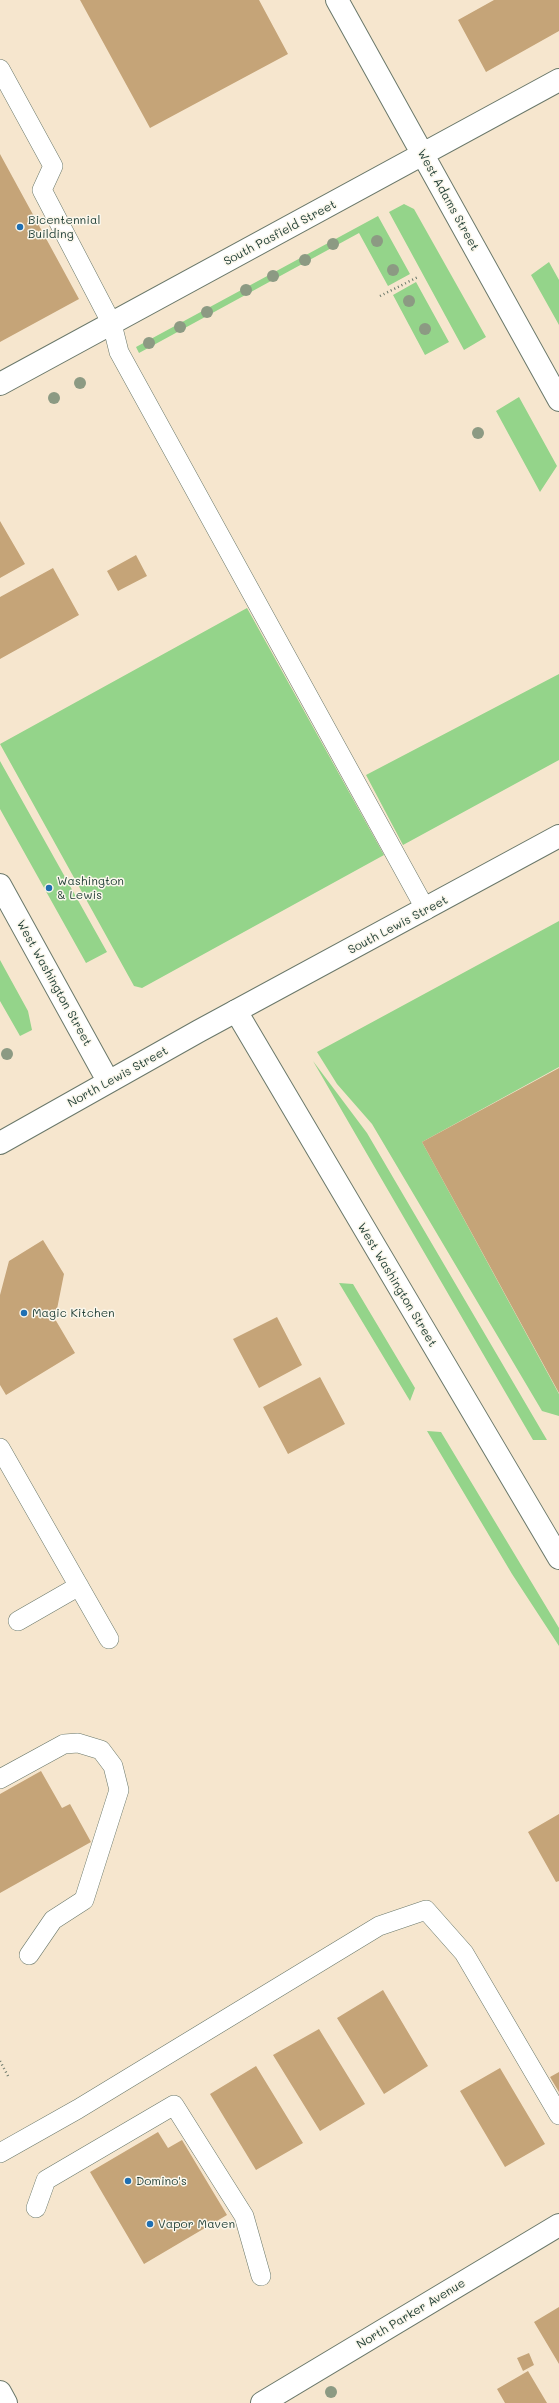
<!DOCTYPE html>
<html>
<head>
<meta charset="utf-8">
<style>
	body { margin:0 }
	canvas { display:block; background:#f6e6ce }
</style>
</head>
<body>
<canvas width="559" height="2403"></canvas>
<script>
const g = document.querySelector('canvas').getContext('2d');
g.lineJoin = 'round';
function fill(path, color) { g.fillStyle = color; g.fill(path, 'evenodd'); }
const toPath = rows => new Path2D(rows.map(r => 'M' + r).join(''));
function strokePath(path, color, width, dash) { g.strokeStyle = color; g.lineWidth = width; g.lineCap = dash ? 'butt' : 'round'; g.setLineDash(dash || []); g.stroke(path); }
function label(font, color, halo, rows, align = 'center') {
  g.font = font + ' Mali,sans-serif'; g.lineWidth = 3; g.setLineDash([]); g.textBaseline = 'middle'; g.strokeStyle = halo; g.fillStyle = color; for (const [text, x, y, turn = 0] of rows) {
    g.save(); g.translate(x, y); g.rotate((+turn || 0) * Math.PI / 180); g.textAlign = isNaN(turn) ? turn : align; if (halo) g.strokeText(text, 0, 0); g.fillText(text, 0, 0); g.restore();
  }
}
const green = toPath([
	[404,204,414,209,486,337,464,350,389,212],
	[378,216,410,274,388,286,359,233,139,353,136,347],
	[549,262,559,280,559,325,531,275],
	[416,282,449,342,425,355,393,295],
	[519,397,557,466,540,492,496,411],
	[247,608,384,855,142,988,134,986,0,744],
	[559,674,559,760,403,845,366,775],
	[0,761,107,952,86,963,0,809],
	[559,921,559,1067,422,1142,559,1394,559,1416,542,1411,372,1124,337,1084,317,1052],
	[0,960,28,1011,32,1030,20,1036,0,1001],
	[313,1061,367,1133,547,1440,533,1440],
	[339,1283,353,1284,415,1388,410,1401],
	[427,1431,441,1432,559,1628,559,1646,512,1574]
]);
const building = toPath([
	[80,0,259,0,288,54,150,128],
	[494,0,559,0,559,31,486,72,458,20],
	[0,154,79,299,0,342],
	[0,521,25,564,0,578],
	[136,555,147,576,118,591,107,571],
	[53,568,79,615,0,659,0,597],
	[559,1068,559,1393,422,1142],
	[43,1240,64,1274,55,1319,75,1353,6,1395,0,1385,0,1295,9,1261],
	[277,1317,302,1365,259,1388,233,1339],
	[320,1377,345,1424,288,1454,263,1407],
	[41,1771,62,1808,70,1804,91,1842,0,1893,0,1794],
	[559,1814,559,1881,556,1882,528,1832],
	[383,1990,428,2066,384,2094,337,2018],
	[319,2029,365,2104,320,2131,273,2055],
	[256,2066,303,2143,256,2170,210,2094],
	[500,2068,545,2144,505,2167,460,2091],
	[559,2072,559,2092,550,2077],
	[158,2132,168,2148,182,2140,227,2215,144,2264,90,2172],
	[559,2307,559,2364,534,2322],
	[529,2353,534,2365,523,2371,517,2358],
	[528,2371,547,2403,505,2403,497,2389]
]);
const path = toPath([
	[380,296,418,277],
	[0,2061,8,2076]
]);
const service = toPath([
	[0,69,53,166,42,190,112,324,119,352,426,910],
	[0,1448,109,1639],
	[18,1621,79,1586],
	[0,1779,64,1744,78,1743,101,1750,113,1766,119,1790,84,1900,53,1920,29,1955],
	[0,2153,78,2109,379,1926,426,1910,464,1953,559,2115],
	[36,2208,46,2180,174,2105,244,2216,261,2276]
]);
const minor = toPath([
	[337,0,559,400],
	[0,384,559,80],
	[0,885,108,1081],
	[0,1143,199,1031,559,836],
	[262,2403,559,2225]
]);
const tertiary = toPath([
	[236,1011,559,1558]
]);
const primary = toPath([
	[0,2392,6,2403]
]);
const trees = [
	[377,241],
	[333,244],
	[305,260],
	[393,270],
	[273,276],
	[246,290],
	[409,301],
	[207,312],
	[180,327],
	[425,329],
	[149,343],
	[80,383],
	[54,398],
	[478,433],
	[7,1054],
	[331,2392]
];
const markers = [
	[20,227,4,"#1f6fb2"],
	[49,888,4,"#1f6fb2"],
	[24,1313,4,"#1f6fb2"],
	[128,2181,4,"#1f6fb2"],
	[150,2224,4,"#1f6fb2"]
];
const streetNames = [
	["West Adams Street",448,200,61],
	["South Pasfield Street",280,233,-28],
	["South Lewis Street",398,925,-28],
	["West Washington Street",54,983,61],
	["North Lewis Street",118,1077,-29],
	["West Washington Street",397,1285,59],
	["North Parker Avenue",411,2314,-31]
];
const poiNames = [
	["Bicentennial",28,220],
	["Building",28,234],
	["Washington",57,881],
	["& Lewis",57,895],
	["Magic Kitchen",32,1313],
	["Domino's",136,2181],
	["Vapor Maven",158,2224]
];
fill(green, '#94d48a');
fill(building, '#c5a478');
strokePath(service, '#6a786a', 20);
strokePath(minor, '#6a786a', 24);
strokePath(tertiary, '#6a786a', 24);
strokePath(primary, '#6a786a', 24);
strokePath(path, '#6a786a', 2.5, [1, 3]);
strokePath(service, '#fff', 19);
strokePath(minor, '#fff', 22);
strokePath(tertiary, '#fff', 22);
strokePath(primary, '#fff', 22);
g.fillStyle = '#8c9a83';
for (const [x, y] of trees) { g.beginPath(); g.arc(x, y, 6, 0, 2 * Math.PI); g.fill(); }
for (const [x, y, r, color] of markers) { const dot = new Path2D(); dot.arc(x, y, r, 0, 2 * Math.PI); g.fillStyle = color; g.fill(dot); strokePath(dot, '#fbf7ec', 1.5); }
label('12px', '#1f3d34', '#fbf7ec', streetNames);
label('12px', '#1f3d34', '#fbf7ec', poiNames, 'left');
</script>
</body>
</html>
